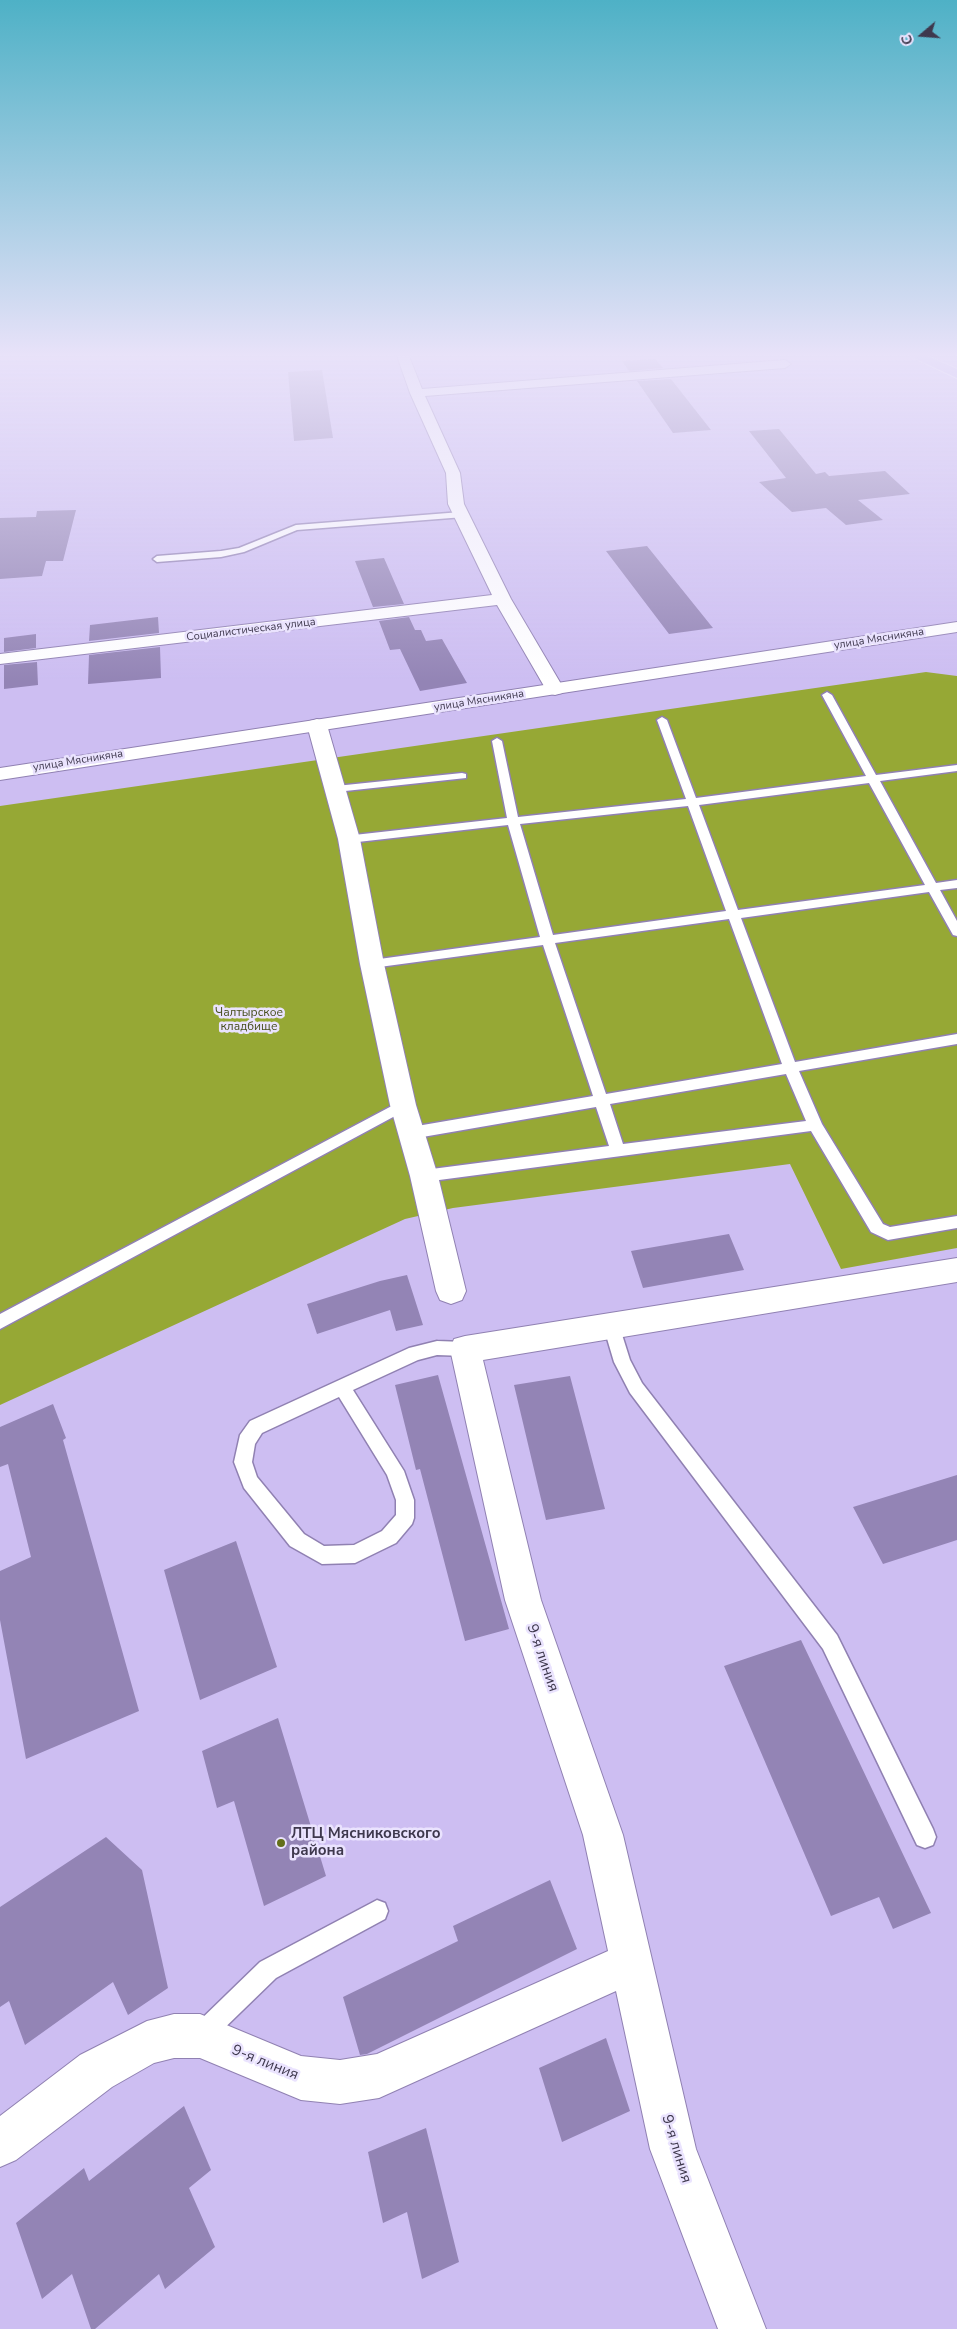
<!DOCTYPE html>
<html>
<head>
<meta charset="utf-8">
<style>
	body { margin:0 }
	#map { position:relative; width:957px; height:2329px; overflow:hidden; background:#cdbef2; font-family:"Nunito Sans",sans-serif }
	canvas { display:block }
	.north { position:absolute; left:897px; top:10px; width:50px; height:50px; -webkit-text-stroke:4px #eae3fe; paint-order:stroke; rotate:252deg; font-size:14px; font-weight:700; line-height:20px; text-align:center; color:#3e384d }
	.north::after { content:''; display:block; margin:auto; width:18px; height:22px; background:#3e384d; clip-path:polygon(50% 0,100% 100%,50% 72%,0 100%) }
</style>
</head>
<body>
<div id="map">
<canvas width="957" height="2329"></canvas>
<div class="north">С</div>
</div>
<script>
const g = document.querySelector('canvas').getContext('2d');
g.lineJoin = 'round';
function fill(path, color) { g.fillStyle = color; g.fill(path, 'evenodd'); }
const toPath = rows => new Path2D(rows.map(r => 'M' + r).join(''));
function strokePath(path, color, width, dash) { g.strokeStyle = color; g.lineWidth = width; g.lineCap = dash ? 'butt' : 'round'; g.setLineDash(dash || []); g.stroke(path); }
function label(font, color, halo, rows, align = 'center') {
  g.font = font + ' "Nunito Sans",sans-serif'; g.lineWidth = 5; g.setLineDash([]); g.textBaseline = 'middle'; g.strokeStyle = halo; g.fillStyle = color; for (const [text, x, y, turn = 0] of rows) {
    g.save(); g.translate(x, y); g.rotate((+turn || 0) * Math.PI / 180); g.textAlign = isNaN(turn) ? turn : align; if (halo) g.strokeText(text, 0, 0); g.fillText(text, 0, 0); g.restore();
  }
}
const green = toPath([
	[926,672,957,676,957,1248,841,1269,790,1164,453,1208,405,1219,0,1405,0,806]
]);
const building = toPath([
	[655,359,663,368,629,371,622,361],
	[322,370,333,438,294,441,288,372],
	[671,379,711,430,673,433,637,381],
	[779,429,816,474,825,472,829,476,885,471,910,494,858,500,883,520,846,525,826,508,792,512,759,482,786,478,749,431],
	[76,510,63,561,46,561,42,576,0,579,0,518,36,517,37,511],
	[647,546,713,628,669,634,606,551],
	[384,558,404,604,373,607,355,561],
	[158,617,159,633,89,641,90,625],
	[409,617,415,630,421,630,426,641,442,639,467,683,420,691,400,649,390,650,379,621],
	[36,634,36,648,4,652,4,638],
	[160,647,161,678,88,684,89,655],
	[37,662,38,685,4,689,4,665],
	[729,1234,744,1270,643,1288,631,1251],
	[407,1275,423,1325,396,1331,390,1310,317,1334,307,1304,380,1281],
	[438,1375,509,1629,465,1641,420,1469,416,1470,395,1385],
	[570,1376,605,1509,546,1520,514,1385],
	[53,1404,66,1438,63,1440,139,1711,26,1759,0,1620,0,1571,31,1557,8,1464,0,1467,0,1427],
	[957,1475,957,1540,883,1564,853,1507],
	[236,1541,277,1667,200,1700,164,1570],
	[801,1640,931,1913,893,1929,879,1897,831,1916,724,1666],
	[278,1718,326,1876,264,1906,234,1801,217,1808,202,1751],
	[106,1837,142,1870,168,1988,128,2015,113,1982,25,2045,9,2001,0,2007,0,1907],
	[550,1880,577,1949,367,2054,360,2055,343,1997,458,1941,453,1926],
	[606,2038,630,2111,562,2142,539,2068],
	[184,2106,211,2170,189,2188,215,2247,165,2289,159,2274,95,2329,91,2329,72,2274,42,2299,16,2223,84,2168,89,2181],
	[426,2128,459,2262,422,2279,407,2212,383,2223,368,2152]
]);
const lane = toPath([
	[461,512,464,513,464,517,297,530,244,552,221,557,157,562,153,559,157,556,221,551,239,548,296,525,461,512],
	[827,692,832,695,876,775,957,765,957,771,880,781,936,883,957,880,957,888,940,890,957,921,957,936,953,935,929,892,741,918,795,1062,957,1034,957,1044,799,1071,822,1124,883,1224,890,1227,957,1216,957,1228,888,1240,871,1232,811,1131,424,1182,419,1180,416,1176,419,1172,424,1170,609,1146,596,1107,411,1139,406,1137,404,1133,406,1129,411,1127,593,1096,543,945,372,968,366,964,372,960,540,937,508,825,349,843,343,839,345,836,507,818,492,741,497,738,502,741,518,817,686,799,657,720,662,717,667,720,696,798,866,776,822,695,827,692],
	[869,783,925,885,738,910,699,805,869,783],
	[688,806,726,911,553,935,520,824,688,806],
	[729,919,782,1064,606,1094,555,943,729,919],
	[786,1074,806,1121,623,1144,610,1104,786,1074],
	[462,773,466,774,466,778,336,792,330,789,336,786,462,773],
	[403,1100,408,1101,410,1105,408,1109,0,1329,0,1314,403,1100],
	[611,1318,617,1320,619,1325,630,1360,642,1383,837,1635,933,1829,936,1837,933,1845,925,1848,917,1845,823,1649,630,1393,614,1362,603,1325,605,1320,611,1318],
	[437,1341,465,1342,471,1344,473,1349,471,1354,465,1356,437,1355,418,1360,353,1390,404,1471,414,1500,414,1518,412,1524,396,1543,355,1563,322,1564,290,1546,244,1488,234,1462,240,1435,250,1421,409,1348,437,1341],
	[339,1397,387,1475,396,1500,396,1515,382,1531,354,1545,324,1546,304,1534,257,1477,252,1462,255,1444,262,1433,339,1397],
	[377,1900,385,1903,388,1911,385,1919,276,1978,209,2043,201,2047,193,2043,189,2035,193,2027,260,1962,377,1900]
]);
const street = toPath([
	[397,356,409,356,422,389,785,360,791,364,785,368,425,396,460,473,464,504,511,599,564,689,562,693,555,695,548,693,497,605,0,664,0,654,492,595,448,504,446,473,410,393,397,356],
	[317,719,324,721,327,725,360,839,384,964,416,1105,438,1176,466,1291,462,1300,451,1304,440,1300,436,1291,410,1176,390,1105,360,964,338,839,307,725,310,721,317,719],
	[957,1258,957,1282,483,1360,541,1600,623,1835,696,2149,766,2329,718,2329,650,2149,616,1991,379,2098,340,2104,301,2100,200,2058,174,2058,154,2063,112,2087,16,2160,0,2167,0,2116,80,2055,147,2021,174,2014,200,2014,301,2056,340,2060,377,2054,608,1951,583,1835,505,1600,450,1349,454,1339,465,1336,957,1258]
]);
const secondary = toPath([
	[957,622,957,632,0,780,0,768,957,622]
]);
const highway = toPath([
	[910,356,927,356,957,369,957,378,910,356]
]);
const markers = [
	[281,1843,5,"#636f1a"]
];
const farStreetnames = [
	["Социалистическая улица",251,630,-7],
	["улица Мясникяна",879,639,-9],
	["улица Мясникяна",479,701,-9],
	["улица Мясникяна",78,761,-9]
];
const parkNames = [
	["Чалтырское",249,1013],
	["кладбище",249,1027]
];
const nearStreetnames = [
	["9-я линия",542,1658,71],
	["9-я линия",265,2063,22],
	["9-я линия",676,2149,73]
];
const nearPoinames = [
	["ЛТЦ Мясниковского",291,1834],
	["района",291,1851]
];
fill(green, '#96a835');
fill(building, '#9384b5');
strokePath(lane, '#9081b2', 3);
strokePath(street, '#9081b2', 2);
strokePath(secondary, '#9081b2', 2);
strokePath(highway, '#fff', 2);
fill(lane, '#fff');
fill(street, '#fff');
fill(secondary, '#fff');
fill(highway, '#c2abf7');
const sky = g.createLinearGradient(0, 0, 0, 682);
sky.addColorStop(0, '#4eb1c6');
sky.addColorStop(0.52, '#e8e2f9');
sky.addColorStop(1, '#e8e2f900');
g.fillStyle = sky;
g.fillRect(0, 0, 957, 682);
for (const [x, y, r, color] of markers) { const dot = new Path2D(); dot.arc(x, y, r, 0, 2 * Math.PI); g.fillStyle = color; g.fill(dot); strokePath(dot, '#eae3fe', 2); }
label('11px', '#3e384d', '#eae3fe', farStreetnames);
label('12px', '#464e1c', '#eae3fe', parkNames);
label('15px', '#3e384d', '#eae3fe', nearStreetnames);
label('bold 15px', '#3e384d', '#eae3fe', nearPoinames, 'left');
</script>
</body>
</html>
